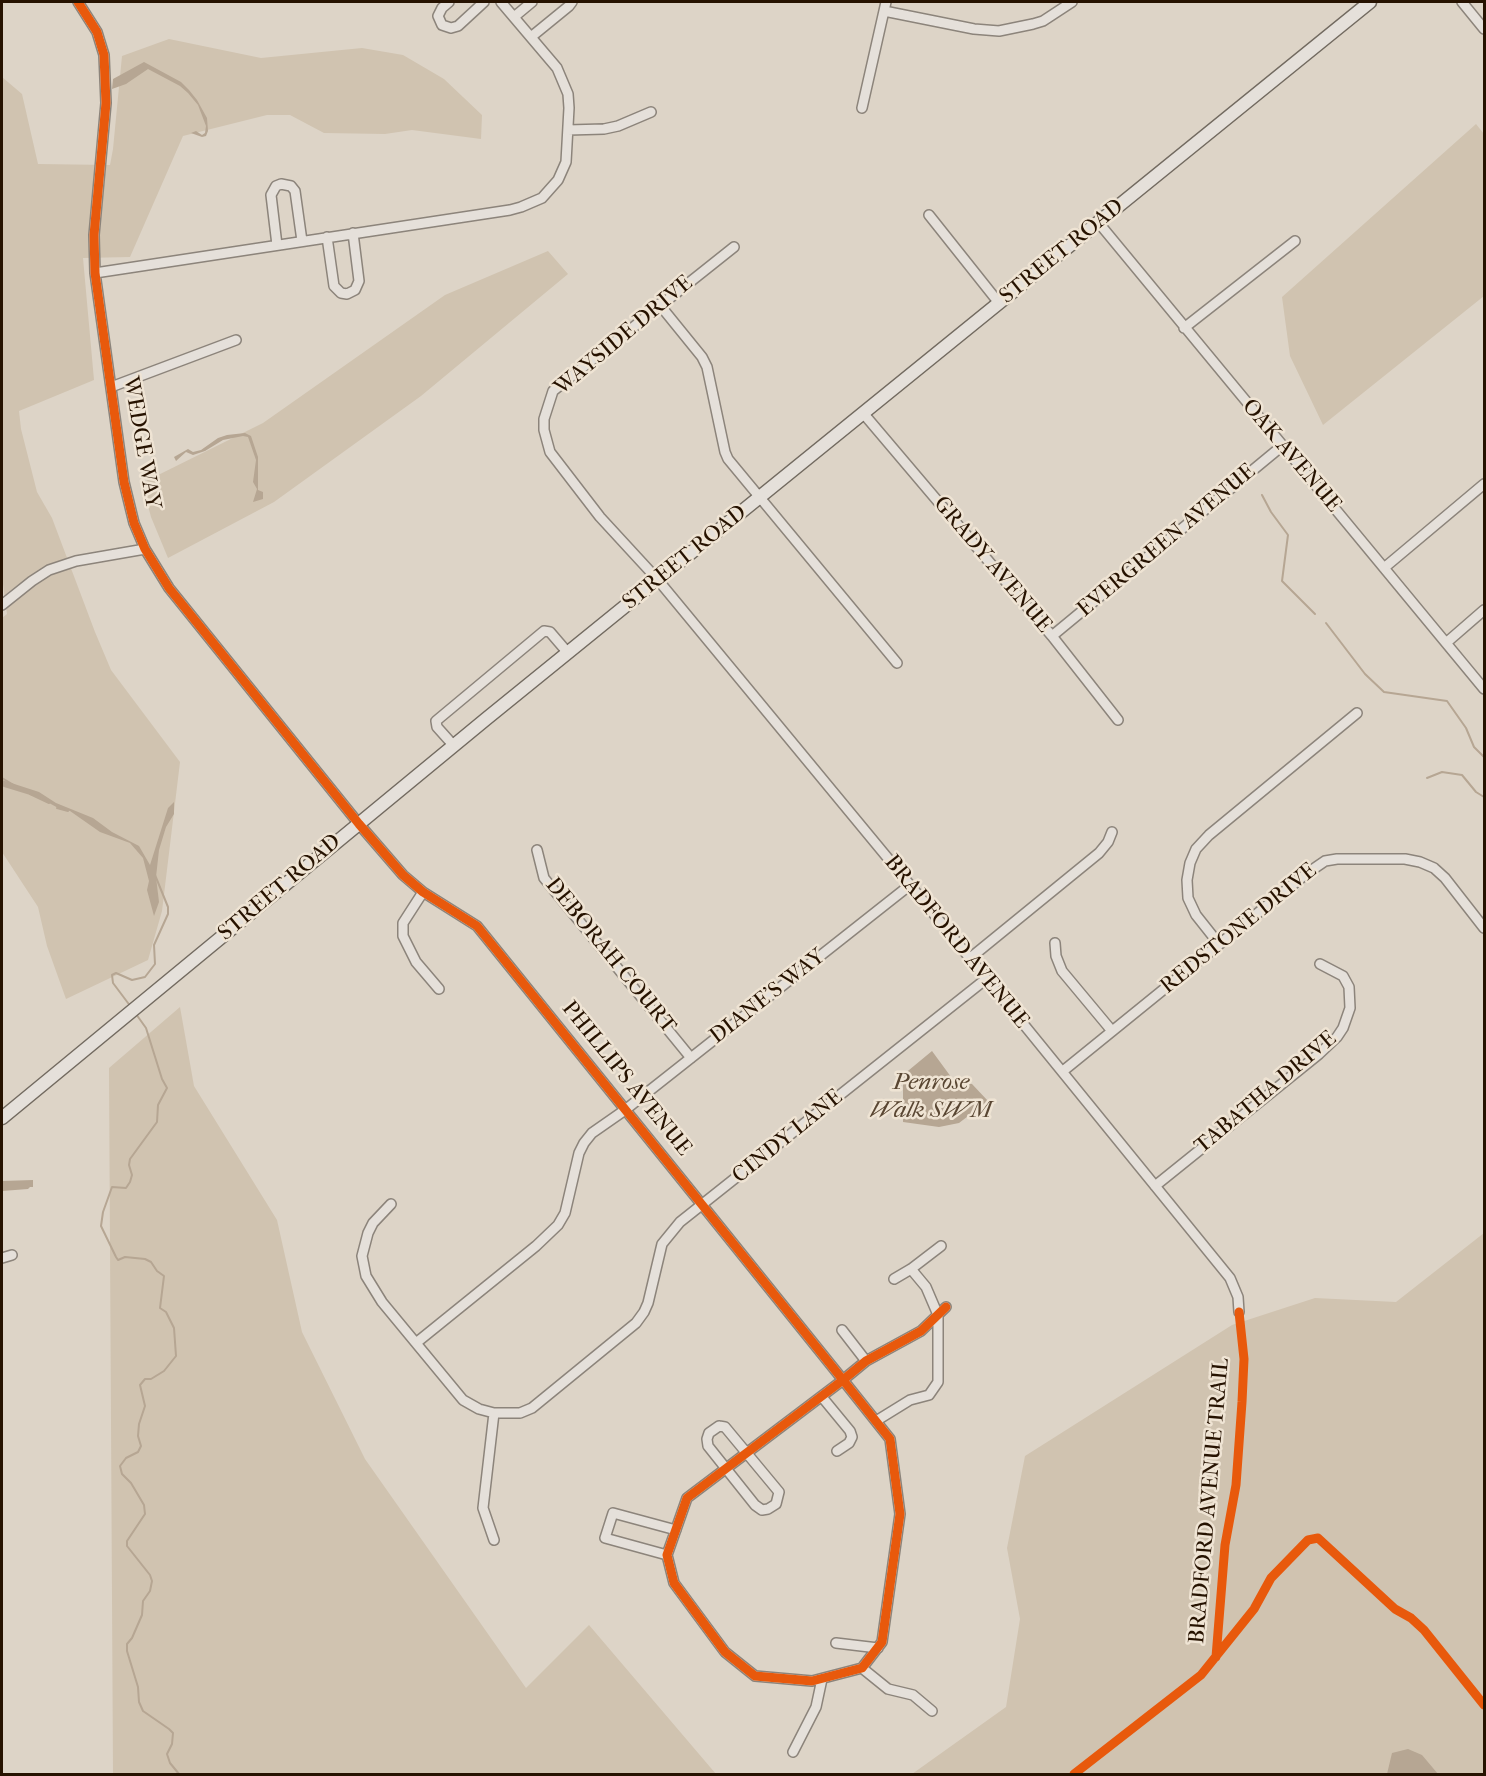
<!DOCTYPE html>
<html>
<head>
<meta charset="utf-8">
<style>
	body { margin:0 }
	#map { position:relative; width:1486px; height:1776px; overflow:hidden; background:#ddd4c7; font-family:"IM FELL French Canon",serif }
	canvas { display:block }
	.frame { position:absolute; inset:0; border:3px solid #261200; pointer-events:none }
</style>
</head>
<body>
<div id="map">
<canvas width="1486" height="1776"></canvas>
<div class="frame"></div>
</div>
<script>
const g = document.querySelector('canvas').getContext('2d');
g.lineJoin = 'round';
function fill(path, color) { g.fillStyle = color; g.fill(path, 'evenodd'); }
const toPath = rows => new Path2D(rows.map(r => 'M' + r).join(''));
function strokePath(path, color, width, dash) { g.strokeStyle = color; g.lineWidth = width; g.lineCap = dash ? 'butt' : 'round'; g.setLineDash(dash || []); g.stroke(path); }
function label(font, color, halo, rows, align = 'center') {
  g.font = font + ' "IM FELL French Canon",serif'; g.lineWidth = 5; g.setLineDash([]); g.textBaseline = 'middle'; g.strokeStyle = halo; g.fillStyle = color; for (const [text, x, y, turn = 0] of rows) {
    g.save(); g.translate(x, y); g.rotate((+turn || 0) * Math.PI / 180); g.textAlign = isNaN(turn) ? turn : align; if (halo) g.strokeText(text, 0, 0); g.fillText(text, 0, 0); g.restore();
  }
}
const green = toPath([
	[169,39,261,58,362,48,403,55,444,79,482,115,481,139,412,130,385,134,324,133,290,115,267,115,183,136,130,257,83,258,94,380,19,411,21,429,37,492,52,518,95,632,111,670,180,762,162,911,148,960,66,999,47,946,38,907,2,852,2,618,7,614,2,577,2,77,22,94,38,164,110,165,113,149,122,56],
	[1476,124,1484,134,1484,296,1323,425,1290,356,1282,297],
	[548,251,568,274,421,396,274,502,168,558,151,517,142,483,263,423,445,295],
	[180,1007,194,1086,277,1220,302,1332,365,1459,526,1688,589,1625,716,1774,113,1774,109,1068],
	[1484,1233,1484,1774,912,1774,1006,1707,1020,1619,1007,1548,1025,1456,1232,1325,1315,1298,1396,1302]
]);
const water = toPath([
	[144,62,181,82,189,90,197,100,207,118,208,131,206,136,202,137,191,133,196,131,202,135,205,133,206,126,198,105,188,93,180,86,148,69,126,84,112,89,113,79],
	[245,433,251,436,258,457,258,490,263,492,263,499,253,502,257,489,253,482,256,460,248,437,243,436,223,440,205,451,193,455,186,452,176,461,174,457,188,449,193,452,201,450,218,438,227,435],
	[2,780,39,792,56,803,93,818,112,832,139,846,150,865,168,808,174,802,174,814,166,827,159,850,156,877,159,902,154,916,147,890,149,881,143,858,130,843,100,832,70,811,60,809,40,798,4,787,2,786],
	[932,1051,954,1081,972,1084,988,1101,959,1123,939,1127,903,1122,903,1075],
	[33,1180,33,1187,30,1187,28,1189,2,1191,2,1181],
	[1408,1749,1422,1755,1438,1774,1387,1774,1392,1753]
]);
const stream = toPath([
	[1262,495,1271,512,1288,535,1282,581,1315,614],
	[1326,623,1365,674,1384,692,1447,701,1466,728,1474,747,1484,757],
	[2,778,17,787],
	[1427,778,1442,772,1462,775,1476,792,1484,797],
	[30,794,49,803],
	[57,808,68,811],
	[131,1007,113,983,112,975,116,973,132,980,145,977,155,964,154,945,168,914,168,907,155,875],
	[136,1014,146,1028,162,1079,167,1088,158,1105,157,1122,130,1159,129,1165,132,1175,130,1182,126,1188,112,1187,103,1212,101,1226,116,1257,118,1260,125,1257,145,1259,151,1262,157,1271,164,1276,160,1308,166,1312,174,1328,176,1356,164,1371,151,1379,145,1379,140,1385,145,1406,139,1424,138,1436,141,1446,138,1452,126,1458,120,1466,122,1474,131,1483,144,1505,145,1514,127,1541,127,1546,150,1575,152,1581,150,1591,143,1601,142,1615,132,1638,127,1644,127,1651,138,1687,139,1702,143,1711,169,1729,173,1733,172,1744,167,1754,170,1763,179,1774]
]);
const street = toPath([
	[78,2,97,32,104,55,106,103,94,235,95,273,124,482,134,523,145,549,169,588,359,824,403,875,423,892,477,926,703,1206,843,1380,890,1439,900,1514,882,1642,862,1668,812,1681,755,1676,725,1652,674,1583,667,1555,687,1498,843,1380,866,1361,921,1331,946,1307],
	[449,2,442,8,438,16,442,25,451,28,458,26,484,2],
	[1462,2,1484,29],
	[884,11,974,29,999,31,1033,24,1043,21,1072,2],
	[514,17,532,2],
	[531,37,569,6,572,2],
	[862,108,886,2],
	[568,130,604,129,618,126,651,112],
	[929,215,999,303],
	[1098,222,1484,689],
	[327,237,334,286,341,293,347,294,355,290,359,281,353,233],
	[277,245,271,195,276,186,281,184,291,186,295,191,302,241],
	[734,247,553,391,544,419,544,430,550,452,600,517,658,580,929,908,1230,1278,1238,1297,1239,1312],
	[95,273,510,210,521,207,542,198,558,180,566,162,569,108,568,94,557,68,501,2],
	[659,304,702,357,707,367,725,452,728,459,897,663],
	[1184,328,1295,241],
	[111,387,236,340],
	[863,413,1052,636,1118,720],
	[1384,568,1484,484],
	[2,605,32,581,49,570,76,561,145,549],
	[1052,636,1282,446],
	[1446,643,1484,610],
	[454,746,437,727,436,721,544,631,550,632,568,653],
	[537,850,544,878,691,1058],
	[423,892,403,923,403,936,416,962,439,989],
	[1055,943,1056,956,1062,971,1112,1031],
	[1219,944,1196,915,1188,898,1187,880,1190,863,1196,849,1209,835,1357,713],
	[969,959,1099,853,1108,842,1112,832],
	[1063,1071,1306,874,1325,861,1337,859,1405,859,1420,862,1434,868,1445,878,1484,928],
	[1155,1186,1319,1054,1337,1037,1343,1028,1350,1008,1349,987,1343,976,1320,964],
	[391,1204,373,1223,368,1233,362,1256,366,1276,382,1302,463,1400,479,1409,494,1413,520,1413,532,1408,636,1323,644,1312,648,1303,662,1244,680,1222,986,979],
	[2,1258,12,1255],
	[894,1279,911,1269,941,1246],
	[842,1330,866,1361],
	[416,1343,536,1246,558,1225,565,1213,579,1153,584,1143,592,1133,625,1110,910,885],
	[822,1397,850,1431,852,1437,849,1443,837,1451],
	[876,1421,910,1400,929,1395,938,1382,938,1315,926,1287,911,1269],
	[719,1426,725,1427,779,1492,776,1504,768,1509,762,1510,755,1505,708,1446,707,1439,709,1433,719,1426],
	[494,1540,483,1508,494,1413],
	[667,1555,605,1538,613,1513,676,1530],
	[836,1643,878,1648],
	[862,1668,888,1689,913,1695,932,1711],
	[793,1752,816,1707,822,1679]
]);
const secondary = toPath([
	[2,1118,486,719,1370,2]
]);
const cycleway = toPath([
	[78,2,97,32,104,55,106,103,94,235,95,273,124,482,134,523,145,549,169,588,359,824,403,875,423,892,477,926,703,1206,843,1380,890,1439,900,1514,882,1642,862,1668,812,1681,755,1676,725,1652,674,1583,667,1555,687,1498,843,1380,866,1361,921,1331,946,1307],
	[1216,1657,1225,1545,1236,1485,1242,1402,1244,1359,1239,1312],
	[1074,1774,1201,1675,1254,1609,1271,1578,1308,1540,1318,1538,1395,1609,1411,1618,1424,1630,1484,1705]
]);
const streetNames = [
	["STREET ROAD",1062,252,-39],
	["WAYSIDE DRIVE",624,336,-40],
	["WEDGE WAY",141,443,80],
	["OAK AVENUE",1291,456,50],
	["EVERGREEN AVENUE",1167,541,-40],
	["STREET ROAD",685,558,-39],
	["GRADY AVENUE",992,565,50],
	["STREET ROAD",280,888,-40],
	["REDSTONE DRIVE",1239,929,-39],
	["BRADFORD AVENUE",956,942,51],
	["DEBORAH COURT",610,956,51],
	["DIANE'S WAY",768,997,-38],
	["PHILLIPS AVENUE",626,1079,51],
	["TABATHA DRIVE",1266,1093,-40],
	["CINDY LANE",788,1137,-39],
	["BRADFORD AVENUE TRAIL",1210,1501,-85]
];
const waterNames = [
	["Penrose",931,1083],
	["Walk SWM",931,1111]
];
fill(green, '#d0c3b0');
fill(water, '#b6a693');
strokePath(stream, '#b6a693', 2);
strokePath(street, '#8c847b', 12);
strokePath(secondary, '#726a60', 15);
strokePath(street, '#e5e0da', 9);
strokePath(secondary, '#e5e0da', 12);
strokePath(cycleway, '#e8590c', 9);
label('22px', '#261200', '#efe4d4', streetNames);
label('italic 24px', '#594632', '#efe4d4', waterNames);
</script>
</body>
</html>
